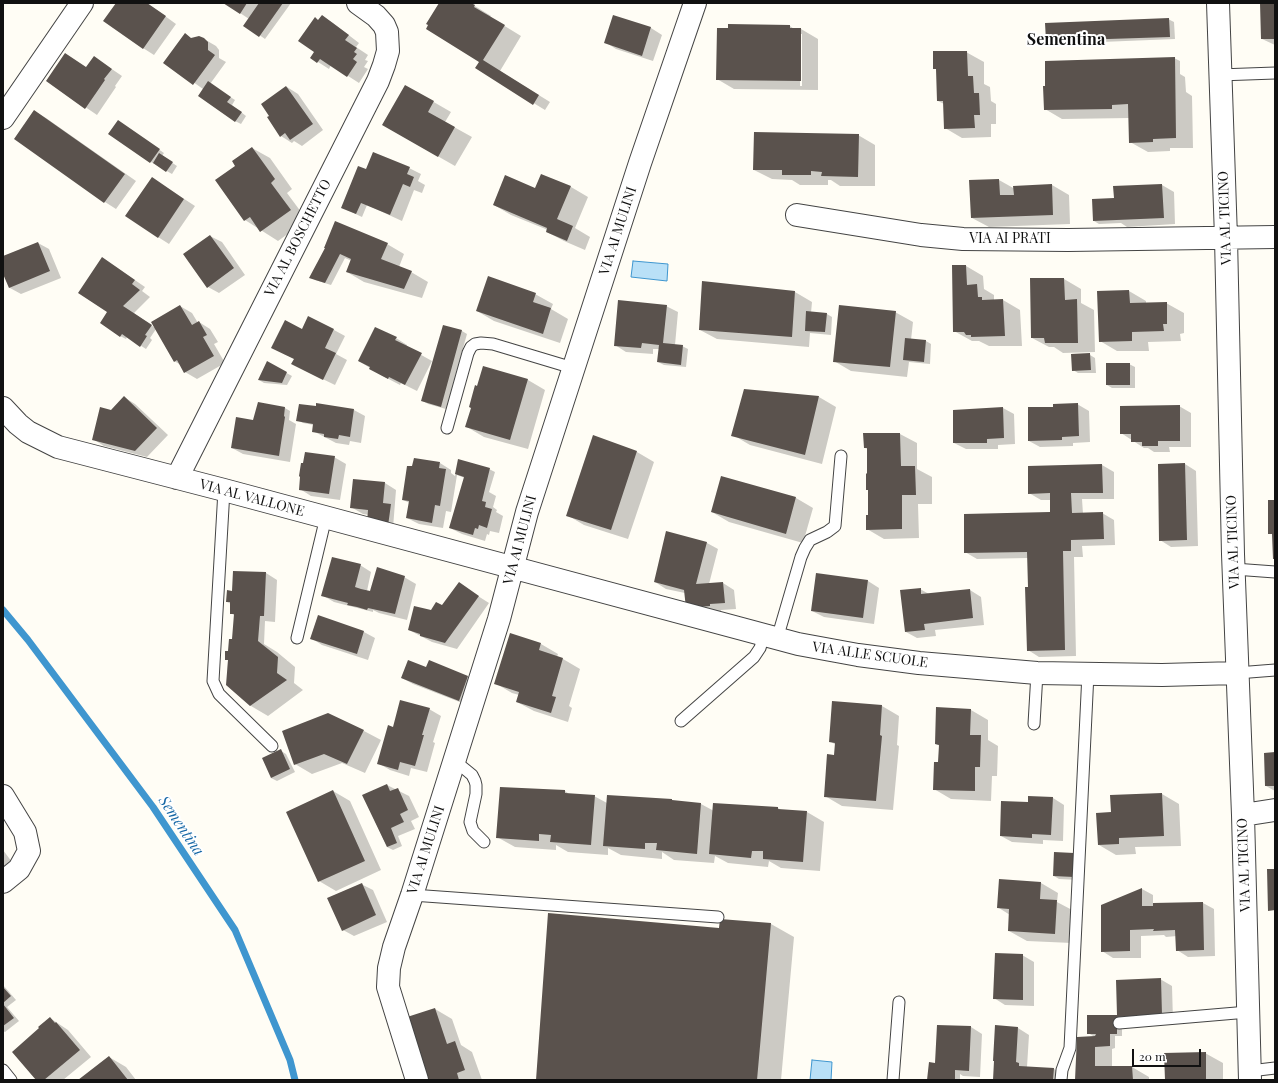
<!DOCTYPE html>
<html>
<head>
<meta charset="utf-8">
<style>
	body { margin:0 }
	#map { position:relative; width:1278px; height:1083px; overflow:hidden; background:#fffdf5; font-family:"Playfair Display",serif }
	canvas { display:block }
	.frame { position:absolute; inset:0; border:4px solid #111; pointer-events:none }
	.scale { position:absolute; left:1132px; top:1049px; width:69px; height:18px; box-sizing:border-box; border:2px solid #111; border-top:0; padding-left:5px; font-size:12px; line-height:14px; white-space:nowrap; color:#111; -webkit-text-stroke:3px #fff; paint-order:stroke }
</style>
</head>
<body>
<div id="map">
<canvas width="1278" height="1083"></canvas>
<div class="frame"></div>
<div class="scale">20 m</div>
</div>
<script>
const g = document.querySelector('canvas').getContext('2d');
g.lineJoin = 'round';
function fill(path, color) { g.fillStyle = color; g.fill(path, 'evenodd'); }
const toPath = rows => new Path2D(rows.map(r => 'M' + r).join(''));
function strokePath(path, color, width, dash) { g.strokeStyle = color; g.lineWidth = width; g.lineCap = dash ? 'butt' : 'round'; g.setLineDash(dash || []); g.stroke(path); }
function label(font, color, halo, rows, align = 'center') {
  g.font = font + ' "Playfair Display",serif'; g.lineWidth = 4; g.setLineDash([]); g.textBaseline = 'middle'; g.strokeStyle = halo; g.fillStyle = color; for (const [text, x, y, turn = 0] of rows) {
    g.save(); g.translate(x, y); g.rotate((+turn || 0) * Math.PI / 180); g.textAlign = isNaN(turn) ? turn : align; if (halo) g.strokeText(text, 0, 0); g.fillText(text, 0, 0); g.restore();
  }
}
const water = toPath([
	[633,261,668,264,667,281,631,277,633,261],
	[812,1060,832,1062,831,1080,810,1080,812,1060]
]);
const shadow = toPath([
	[117,3,147,3,176,24,154,55,143,48],
	[225,3,291,3,265,39,245,25,249,19],
	[440,3,470,3,491,16,490,17,521,36,500,71,550,102,545,110,476,68,480,62],
	[1261,3,1275,3,1275,45,1262,39],
	[322,16,333,23,359,43,356,47,368,55,365,60,368,61,364,67,368,69,359,83,331,65,329,69,318,62,316,52],
	[614,16,651,28,662,35,653,61,616,49,605,42],
	[1168,19,1174,22,1175,39,1052,44,1047,41],
	[790,26,794,29,801,29,818,39,818,90,734,89,717,79],
	[800,34,802,34,802,86,800,86],
	[192,39,204,39,216,46,219,50,219,58,226,62,210,84,235,100,232,105,246,116,241,124,235,121,203,89,165,62],
	[966,52,984,62,984,84,990,87,991,101,996,104,996,124,991,124,991,137,962,138,945,128,944,104,938,101,938,70,934,68],
	[65,54,87,68,94,57,122,76,115,86,116,87,97,115,47,81],
	[1174,58,1180,61,1180,74,1185,77,1186,92,1192,96,1193,148,1170,148,1170,151,1148,152,1130,142,1130,118,1062,119,1045,109],
	[406,86,451,112,445,122,472,137,455,166,383,125],
	[287,87,298,94,323,130,302,146,294,141,292,143,281,136],
	[34,111,46,118,136,181,116,209,105,202,15,139],
	[123,125,164,153,162,156,177,166,172,174,151,162,110,134],
	[858,135,875,145,875,186,840,186,831,180,828,180,828,185,800,185,792,180,772,179,754,170],
	[252,148,270,158,292,189,287,193,307,220,278,241,245,220,237,166],
	[409,168,421,174,418,181,425,185,422,193,414,190,402,221,367,205,362,217,347,210,370,172],
	[152,178,195,206,169,244,158,237],
	[999,180,1015,189,1052,185,1069,195,1070,224,989,227,972,218],
	[1162,185,1174,192,1175,224,1127,227,1121,223,1099,224,1094,221,1115,199,1114,187],
	[571,187,588,197,575,228,590,237,585,250,564,241,547,232,548,230,511,215,494,205,536,189],
	[210,236,222,242,245,275,219,293,208,287],
	[38,243,49,249,61,278,21,294,10,288,3,272,3,257],
	[387,244,404,254,399,267,411,272,428,282,422,298,364,282,347,272,352,261,345,258,331,285,315,280,310,277,326,248],
	[113,265,145,287,142,291,150,297,134,313,155,328,180,306,192,313,198,323,199,322,210,329,218,342,214,344,225,363,197,379,185,372,181,365,174,361,156,329,150,338,152,340,146,349,127,337,126,339,120,336,108,313],
	[953,266,966,266,983,276,984,289,994,295,994,300,1003,300,1020,310,1022,346,989,346,979,341,972,341,954,331],
	[1064,279,1081,289,1081,303,1094,310,1095,352,1063,353,1054,347,1049,347,1032,338],
	[1129,291,1146,301,1146,304,1166,303,1184,313,1184,333,1180,334,1181,341,1148,342,1149,351,1117,351,1100,341,1098,292],
	[795,292,812,302,811,313,827,314,832,317,831,335,810,333,809,347,717,339,700,330],
	[535,294,553,304,551,309,568,319,560,343,494,321,477,311],
	[666,306,678,312,675,345,682,346,688,349,686,367,664,365,658,362,660,349,653,349,653,354,626,352,615,345],
	[1274,306,1275,306,1275,334],
	[895,312,913,322,911,340,926,341,931,344,930,364,909,362,907,377,851,371,834,361],
	[444,326,462,331,467,334,446,409,428,404,423,401],
	[303,330,334,330,345,336,336,354,347,360,335,385,304,370,295,359,284,354],
	[396,338,407,345,407,347,432,361,417,391,401,383,400,385,381,375,359,361],
	[1090,355,1095,358,1096,373,1078,373,1073,370],
	[268,363,292,376,287,385,264,383,259,380],
	[1129,364,1135,367,1135,388,1112,388,1107,385],
	[484,367,528,380,545,390,528,449,484,437,467,427],
	[124,397,135,404,168,435,147,457,104,446,93,439,111,411],
	[819,397,836,407,822,464,750,445,733,435],
	[259,403,285,408,290,411,289,420,296,424,290,462,243,454,232,448,254,421],
	[317,404,354,410,365,416,361,443,350,441,349,445,336,443,313,431,314,425,303,423,297,420,317,408],
	[1077,404,1089,411,1090,442,1073,443,1073,446,1040,447,1029,441],
	[1179,406,1191,413,1191,447,1169,447,1170,452,1154,452,1148,448,1144,448,1121,433],
	[1003,408,1014,414,1015,444,998,445,998,449,966,449,954,443],
	[900,434,917,443,917,469,932,477,932,504,918,504,919,538,884,539,867,529,869,516,868,449,865,448],
	[594,437,637,452,654,462,628,539,584,525,567,515],
	[334,457,346,464,340,500,311,496,300,489],
	[459,460,489,469,495,472,489,492,496,496,493,507,497,510,496,512,503,516,499,533,490,531,489,535,487,534,485,541,462,534,450,528,465,478,457,475,451,512,446,511,443,528,419,524,407,518,410,503,403,500,440,463,451,470,451,473,455,476],
	[1185,464,1196,471,1198,546,1171,547,1160,540],
	[1102,465,1114,472,1114,499,1082,499,1083,514,1102,513,1114,520,1115,545,1082,546,1083,557,1074,557,1076,656,1039,657,1028,650,1028,558,977,559,965,552,1051,513,1051,500,1041,500,1029,493,1029,467],
	[354,480,385,483,396,490,393,528,369,515,363,514,351,507],
	[796,498,813,508,803,543,729,522,712,512],
	[667,532,707,543,718,549,709,584,723,583,734,590,736,609,721,610,721,612,698,614,685,593,666,589,655,582],
	[360,565,371,572,367,591,370,592,404,577,416,584,407,620,379,613,373,610,373,612,334,602,322,595],
	[234,572,266,573,277,580,275,622,265,621,264,644,277,652,295,667,294,683,303,690,268,716,251,706,227,685,228,660,226,659,237,641,235,616,231,613,231,604,227,602,233,592],
	[817,574,868,581,879,588,874,624,824,617,812,611],
	[459,584,489,603,457,649,432,642,409,630,432,611,443,606],
	[920,589,929,594,970,590,981,597,984,625,935,630,936,636,917,638,906,632],
	[318,617,364,632,375,638,368,660,322,645,311,638],
	[541,644,558,654,557,657,563,659,580,669,569,706,572,708,568,722,534,711,517,702,519,695,512,693,495,683],
	[427,668,468,677,479,684,470,706,413,684,402,678],
	[882,706,899,716,897,745,899,746,893,810,842,806,825,796,835,756,836,745,830,741],
	[937,708,971,710,988,720,988,740,998,746,997,776,992,776,991,801,951,799,934,789,939,763,940,746,936,744],
	[429,709,441,716,433,742,435,743,427,772,411,768,409,776,390,770,378,763,393,728],
	[364,731,381,740,365,773,342,763,312,774,295,764],
	[281,751,286,754,295,772,277,781,271,778],
	[1275,754,1275,791,1266,786],
	[387,785,409,796,419,817,411,821,415,829,398,836,402,846,393,850,387,847,363,795],
	[333,791,350,801,381,870,336,891,319,881],
	[565,791,569,794,594,796,607,803,675,802,701,804,714,811,778,808,781,810,807,812,824,822,820,871,781,868,769,861,768,867,728,863,715,856,714,863,674,860,662,852,662,859,621,855,608,848,608,855,568,852,556,845,556,850,515,847,497,837],
	[1162,794,1179,804,1181,846,1135,847,1136,854,1116,855,1099,845,1112,813,1112,796],
	[1053,798,1064,805,1063,841,1043,840,1043,844,1012,842,1001,836,1029,803],
	[3,850,12,862,3,868],
	[1080,857,1079,880,1059,879,1054,876],
	[1041,883,1058,893,1057,902,1074,911,1072,943,1027,941,1009,931,1010,915,999,908],
	[361,884,373,890,387,922,354,936,343,930],
	[1142,889,1153,895,1153,904,1203,903,1214,909,1215,956,1188,957,1177,950,1177,936,1166,937,1164,935,1141,936,1141,958,1113,958,1102,951],
	[721,920,771,924,794,937,781,1080,537,1080,719,929],
	[1022,955,1034,962,1034,1006,1005,1005,994,998],
	[1160,979,1172,986,1173,1021,1122,1019,1122,1036,1115,1036,1115,1048,1112,1049,1112,1067,1132,1067,1149,1077,1149,1080,1076,1080,1095,1037,1088,1033,1118,1016],
	[3,985,16,1000,7,1007,19,1021,5,1032,3,1031],
	[435,1009,452,1019,461,1045,472,1052,482,1080,426,1080],
	[50,1018,68,1030,91,1057,63,1080,38,1080],
	[938,1026,971,1027,982,1034,980,1077,963,1076,960,1074,960,1080,929,1080,936,1064],
	[1018,1028,1029,1035,1027,1067,1054,1069,1065,1076,1065,1080,994,1080],
	[1205,1053,1223,1063,1223,1080,1166,1080],
	[109,1057,126,1067,136,1080,80,1080]
]);
const stream = toPath([
	[3,610,28,640,153,807,235,930,290,1060,295,1080]
]);
const building = toPath([
	[116,3,147,3,166,16,143,49,103,21],
	[223,3,247,3,240,14],
	[259,3,283,3,259,37,243,26],
	[439,3,471,3,475,5,474,7,505,25,483,60,539,95,533,105,475,68,479,62,426,29,428,25,426,24],
	[1260,3,1275,3,1275,39,1261,39],
	[322,15,349,35,345,40,357,48,354,52,357,54,353,59,357,62,347,77,320,59,317,63,310,58,314,52,298,41,315,17,318,20],
	[613,15,651,27,642,56,604,43],
	[1169,18,1170,37,1046,41,1045,23],
	[728,24,790,25,790,28,801,28,801,81,716,80,717,28,728,28],
	[185,33,191,38,199,36,204,38,208,42,208,50,215,55,193,85,163,63],
	[933,51,967,51,968,76,973,76,974,93,979,93,980,115,974,115,975,128,944,129,943,101,937,101,936,69,933,69],
	[65,53,86,67,94,56,112,69,104,79,105,80,85,109,46,81],
	[1175,57,1176,138,1153,139,1153,142,1129,143,1128,104,1112,105,1112,109,1044,110,1043,86,1045,86,1045,61],
	[208,81,231,97,227,102,242,112,235,122,198,96],
	[405,85,434,101,428,112,455,127,438,157,382,125],
	[286,86,313,124,290,140,285,133,280,137,267,117,269,116,261,104],
	[34,110,125,174,104,203,14,139],
	[118,120,160,149,150,163,108,134],
	[754,132,859,134,858,177,821,176,822,172,811,171,811,175,782,175,782,170,753,170],
	[252,147,275,179,271,183,291,210,260,232,250,217,244,221,215,180,235,166,232,161],
	[373,152,410,167,407,174,414,177,410,187,403,184,390,215,361,203,356,214,341,208,358,166,366,169],
	[159,153,173,162,166,172,153,163],
	[541,174,571,186,557,219,573,226,567,241,546,232,547,228,493,205,505,175,535,188],
	[152,177,184,199,158,238,125,216],
	[999,179,1000,195,1014,195,1013,186,1052,184,1053,215,971,218,969,180],
	[1162,184,1164,218,1093,221,1092,199,1114,198,1113,186],
	[335,221,388,243,381,259,412,271,404,289,346,272,351,259,340,254,325,283,309,278,325,248,324,248],
	[210,235,234,268,207,288,183,254],
	[38,242,50,271,9,288,3,274,3,256],
	[102,257,135,280,132,284,140,290,123,306,152,325,145,335,147,336,140,347,122,334,120,337,100,323,107,312,78,293],
	[952,265,966,265,967,285,977,284,978,297,982,297,982,300,1003,299,1005,336,971,337,971,335,966,335,964,332,953,332],
	[488,276,536,293,533,302,551,308,543,334,476,311],
	[1030,278,1064,278,1065,300,1077,299,1078,343,1045,343,1044,338,1031,338],
	[702,281,795,291,792,337,699,330],
	[1129,290,1130,303,1167,302,1167,324,1163,324,1164,331,1132,332,1132,341,1099,342,1097,291],
	[618,300,667,305,663,343,683,345,681,365,657,362,659,345,642,343,641,348,614,346],
	[180,305,192,325,199,321,207,335,203,337,214,356,184,373,177,360,174,362,151,322],
	[839,305,896,311,890,367,833,362],
	[806,311,827,313,825,332,805,331],
	[308,316,334,329,325,348,336,353,323,380,291,364,294,359,271,348,285,320,302,329],
	[443,325,462,330,441,407,421,401],
	[375,327,397,337,395,340,422,353,405,385,389,377,388,379,369,369,370,367,358,361],
	[905,338,926,340,924,362,903,360],
	[1090,353,1091,370,1072,371,1071,354],
	[267,361,287,372,282,383,258,380],
	[1106,363,1130,363,1130,385,1106,385],
	[483,366,528,379,510,440,465,427,471,408,469,407,475,385,477,386],
	[744,389,819,396,805,455,731,436],
	[124,396,157,428,135,451,92,440,100,407,111,410],
	[258,402,285,407,284,416,285,417,279,456,231,448,236,417,253,420],
	[316,403,354,409,350,437,339,435,338,439,324,437,324,434,312,432,313,424,296,421,299,404,316,406],
	[1078,403,1079,436,1062,437,1062,440,1028,441,1028,407,1053,407,1053,404],
	[1180,405,1180,441,1158,441,1158,446,1142,446,1142,442,1131,442,1131,434,1120,434,1120,406],
	[1003,407,1004,438,987,439,987,443,953,443,953,410],
	[863,433,900,433,901,466,915,466,916,495,902,495,902,529,866,530,866,515,868,515,868,490,866,490,866,474,867,473,867,448,864,448],
	[593,435,637,451,611,530,566,516],
	[305,452,335,456,329,494,299,490,300,477,299,476,301,463,303,463],
	[414,458,440,462,439,468,446,469,440,506,435,505,432,523,406,518,409,501,402,500,407,466,412,466],
	[458,459,490,468,482,501,486,502,485,507,492,509,487,528,479,525,478,529,475,528,473,535,449,528,464,477,455,474],
	[1185,463,1187,540,1159,541,1158,464],
	[1102,464,1103,493,1071,493,1072,513,1103,512,1104,539,1071,540,1071,551,1063,551,1065,650,1027,651,1025,587,1028,587,1027,552,964,553,964,514,1050,512,1050,493,1028,494,1028,466],
	[721,476,796,497,786,534,711,512],
	[353,479,385,482,383,503,391,504,388,526,367,523,368,510,350,508],
	[1268,500,1275,500,1275,559,1273,559,1272,534,1268,534],
	[666,531,707,542,696,584,723,582,725,603,710,604,710,606,686,608,684,590,654,582],
	[332,557,361,564,355,587,361,589,370,591,377,567,405,576,395,614,368,608,367,610,357,607,347,605,348,603,321,596],
	[233,571,266,572,264,616,260,616,258,641,278,657,277,673,287,680,250,706,226,685,228,660,225,660,225,651,228,651,229,639,232,639,234,614,230,614,230,602,226,602,227,590,232,591],
	[816,573,868,580,863,618,811,611],
	[459,582,479,596,445,643,420,636,420,634,408,630,414,606,431,610,436,602,442,605],
	[921,588,921,594,970,589,973,618,924,624,925,630,905,632,900,590],
	[318,615,364,631,357,654,310,639],
	[510,633,541,643,539,650,563,658,552,696,556,697,551,713,516,702,519,692,494,684],
	[408,660,426,667,429,660,468,676,459,701,401,678],
	[400,700,430,708,422,735,424,735,415,766,400,762,398,770,377,764,388,725,393,727],
	[832,701,882,705,880,735,882,736,876,801,824,797,827,754,834,755,835,743,829,742],
	[936,707,971,709,970,735,981,735,980,767,975,767,975,791,933,790,934,762,938,762,939,745,935,744],
	[328,713,364,730,347,764,324,754,294,765,282,731],
	[281,749,290,769,271,778,262,758],
	[1275,752,1275,786,1265,786,1264,753],
	[387,784,390,791,398,788,408,810,400,814,404,822,391,828,397,843,387,847,362,795],
	[500,787,565,790,565,793,595,795,591,845,550,842,551,835,539,834,539,841,496,838],
	[333,790,365,861,318,882,286,812],
	[1162,793,1164,836,1119,838,1119,844,1098,845,1096,813,1111,812,1110,795],
	[607,795,672,799,672,800,701,803,697,854,656,850,657,843,645,843,645,849,603,846],
	[1028,796,1053,797,1051,835,1032,834,1032,838,1000,836,1001,801,1028,802],
	[713,803,778,807,778,809,807,811,803,862,763,859,763,851,752,851,751,858,709,854],
	[1054,852,1074,853,1074,877,1053,876],
	[1267,869,1275,869,1275,910,1268,911],
	[999,879,1041,882,1040,899,1057,900,1055,934,1008,931,1009,909,997,908],
	[362,883,376,915,342,931,327,898],
	[1142,888,1142,906,1153,906,1153,903,1203,902,1204,950,1176,951,1175,930,1153,931,1154,929,1130,930,1130,951,1101,952,1101,905],
	[548,913,719,928,720,919,771,923,757,1080,536,1080],
	[995,953,1023,954,1023,1000,993,999],
	[1161,978,1162,1015,1117,1017,1117,1034,1110,1034,1110,1046,1095,1047,1095,1066,1132,1066,1133,1080,1075,1080,1077,1037,1095,1036,1096,1034,1087,1034,1087,1015,1117,1015,1116,980],
	[3,987,11,996,3,1003],
	[3,1004,14,1018,3,1026],
	[435,1008,447,1044,455,1041,465,1070,457,1073,459,1080,425,1080,404,1018],
	[50,1017,55,1023,56,1022,80,1050,44,1080,36,1080,12,1052,39,1028,38,1027],
	[937,1025,971,1026,969,1071,955,1070,955,1080,927,1080,929,1062,935,1063],
	[995,1025,1018,1027,1016,1062,1019,1063,1019,1066,1054,1068,1053,1080,993,1080,994,1061,993,1061],
	[1206,1052,1206,1080,1165,1080,1164,1053],
	[109,1056,128,1080,78,1080]
]);
const lane = toPath([
	[1219,75,1275,73],
	[447,428,468,353,471,347,475,344,481,343,493,344,573,368],
	[224,490,213,681,219,694,272,746],
	[1234,569,1275,572],
	[297,638,326,517],
	[777,639,801,557,805,548,810,540,827,532,835,526,841,456],
	[1237,673,1275,670],
	[681,721,754,657,760,648,764,635],
	[1034,724,1037,673],
	[454,764,461,766,466,770,472,775,475,781,476,785,476,794,470,822,473,831,484,842],
	[412,895,718,917],
	[1119,1023,1248,1012],
	[3,1070,11,1080],
	[1250,1071,1275,1068],
	[893,1080,899,1002],
	[1061,1080,1062,1070,1070,1048,1088,673]
]);
const street = toPath([
	[1218,3,1226,238,1233,554,1243,815,1250,1080],
	[3,118,82,3],
	[797,215,921,235,963,239,1068,240,1275,237],
	[3,408,18,424,28,432,58,447,224,490,798,644,858,655,919,663,1037,673,1162,675,1237,673],
	[177,478,378,81,384,65,388,51,387,32,384,25,376,16,358,3],
	[3,796,25,832,29,851,19,869,3,882],
	[1243,815,1275,810],
	[417,1080,388,987,389,968,394,947,412,895,499,619,527,512,640,163,695,3]
]);
const streetNames = [
	["VIA AL TICINO",1225,218,-92],
	["VIA AI MULINI",618,231,-72],
	["VIA AL BOSCHETTO",298,238,-63],
	["VIA AI PRATI",1010,239],
	["VIA AL VALLONE",252,498,15],
	["VIA AI MULINI",520,540,-75],
	["VIA AL TICINO",1233,542,-92],
	["VIA ALLE SCUOLE",870,655,8],
	["VIA AI MULINI",426,850,-72],
	["VIA AL TICINO",1244,865,-92]
];
const waterNames = [
	["Sementina",181,826,56]
];
const quarterNames = [
	["Sementina",1066,40]
];
fill(water, '#b9e0f7');
strokePath(water, '#3f96cf', 1);
fill(shadow, '#0003');
strokePath(stream, '#3f96cf', 7);
fill(building, '#5a524d');
strokePath(lane, '#444', 13);
strokePath(street, '#444', 24);
strokePath(lane, '#fff', 11);
strokePath(street, '#fff', 22);
label('14px', '#111', '#fff', streetNames);
label('italic 15px', '#1768a6', '#fff', waterNames);
label('bold 16px', '#111', '#fff', quarterNames);
</script>
</body>
</html>
